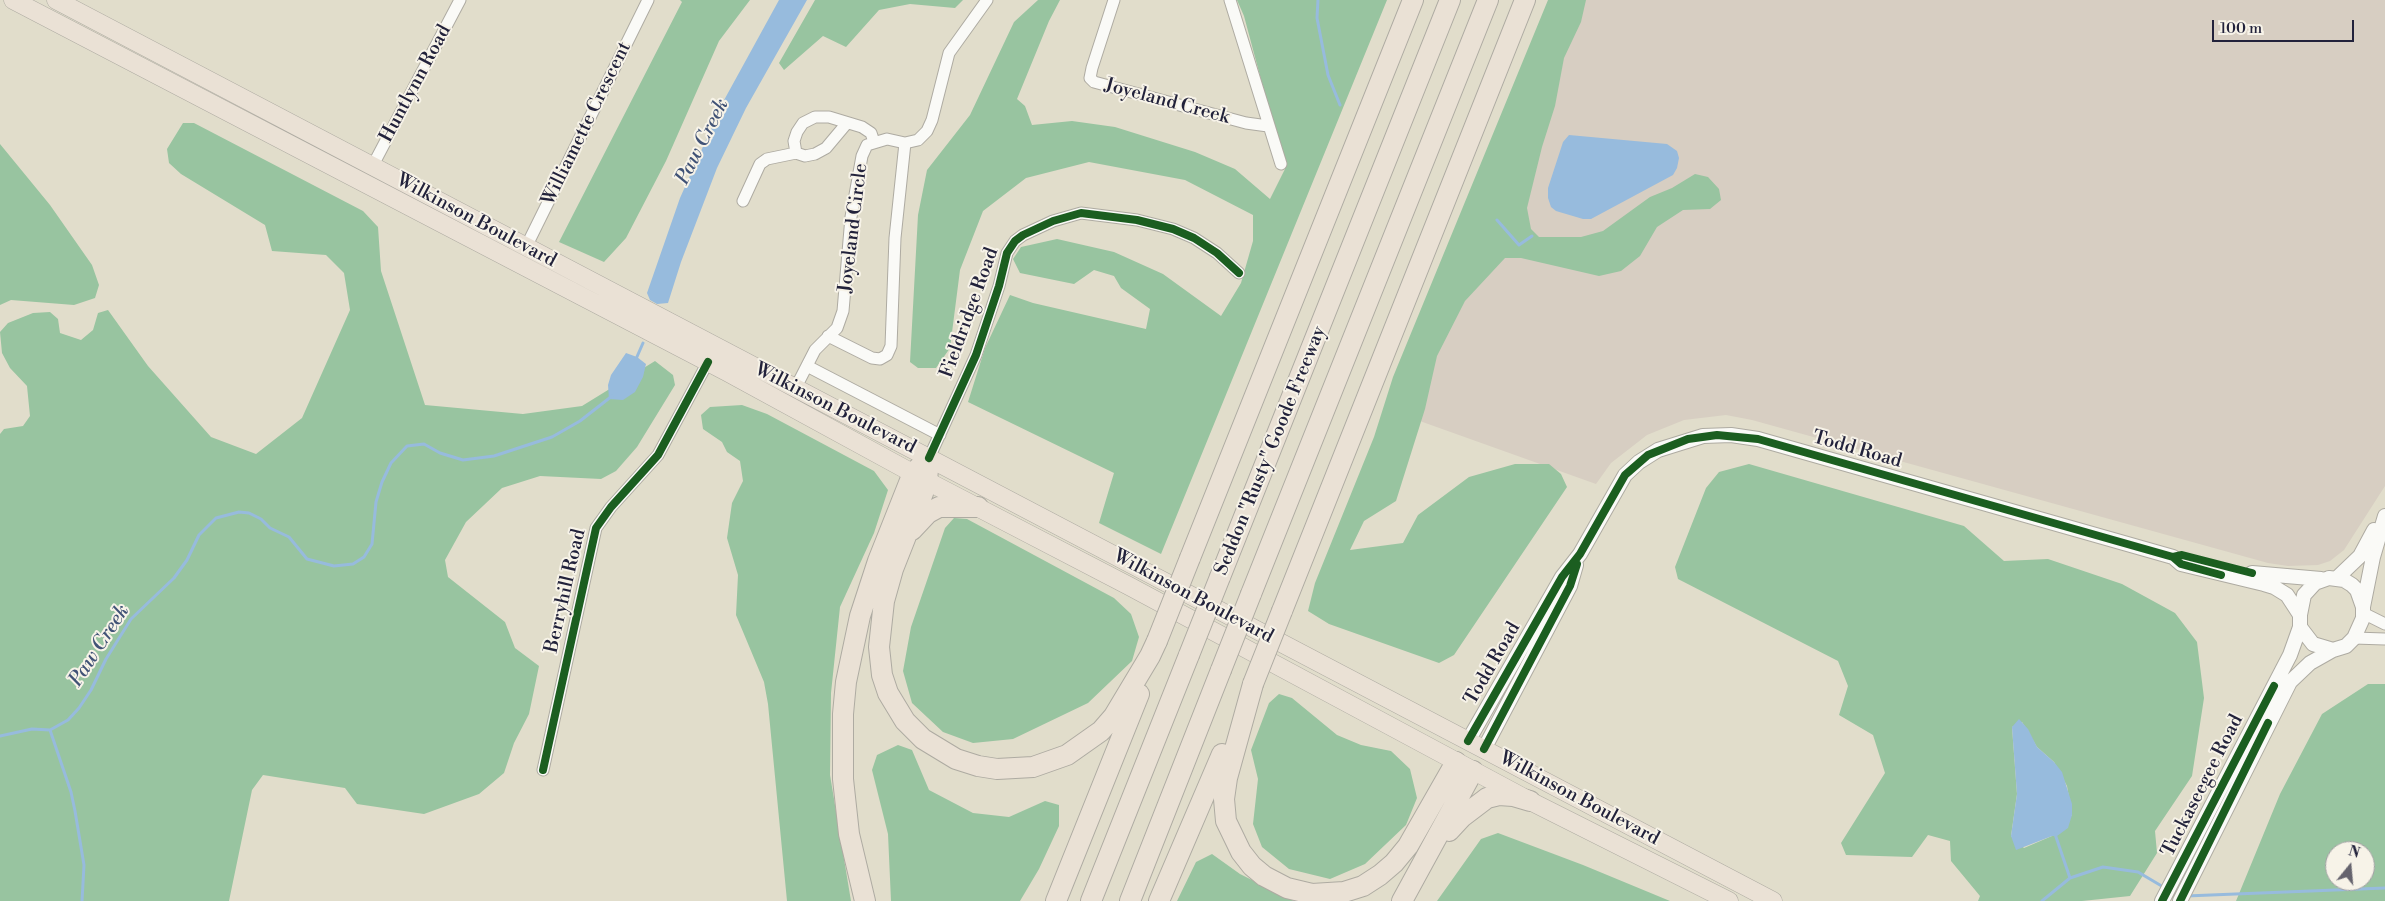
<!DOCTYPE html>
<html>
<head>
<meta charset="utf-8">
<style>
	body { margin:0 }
	#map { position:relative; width:2385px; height:901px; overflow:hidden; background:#e1ddcb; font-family:"Libre Bodoni",serif }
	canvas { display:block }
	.north { position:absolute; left:2325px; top:841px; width:50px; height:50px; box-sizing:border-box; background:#f7f3e8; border:1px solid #a29fa3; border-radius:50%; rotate:17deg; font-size:14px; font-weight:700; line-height:20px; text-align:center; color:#22223b }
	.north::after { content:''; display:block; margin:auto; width:18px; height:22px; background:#65636d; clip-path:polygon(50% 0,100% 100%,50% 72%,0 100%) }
	.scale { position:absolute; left:2212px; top:20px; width:142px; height:22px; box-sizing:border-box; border:2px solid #22223b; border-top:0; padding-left:6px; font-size:15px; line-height:18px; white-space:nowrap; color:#22223b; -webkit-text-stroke:4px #f7f3e8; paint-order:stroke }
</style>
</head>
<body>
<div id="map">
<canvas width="2385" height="901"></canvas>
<div class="north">N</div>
<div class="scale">100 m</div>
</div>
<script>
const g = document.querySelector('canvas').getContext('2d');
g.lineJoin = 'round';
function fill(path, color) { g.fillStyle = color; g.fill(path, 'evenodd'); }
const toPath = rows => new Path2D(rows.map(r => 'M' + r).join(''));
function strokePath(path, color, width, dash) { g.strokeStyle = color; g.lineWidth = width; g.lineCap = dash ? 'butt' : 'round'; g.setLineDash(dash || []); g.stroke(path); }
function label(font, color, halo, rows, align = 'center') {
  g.font = font + ' "Libre Bodoni",serif'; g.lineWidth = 4; g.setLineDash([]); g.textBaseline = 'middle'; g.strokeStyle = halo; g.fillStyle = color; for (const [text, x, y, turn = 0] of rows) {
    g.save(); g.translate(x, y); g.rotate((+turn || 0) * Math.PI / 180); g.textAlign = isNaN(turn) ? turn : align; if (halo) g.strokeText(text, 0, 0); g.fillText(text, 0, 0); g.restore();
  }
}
const industrial = toPath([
	[1574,0,2385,0,2385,486,2344,550,2330,561,2318,565,2288,566,2268,563,1752,420,1726,415,1684,420,1647,435,1611,463,1596,484,1403,415]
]);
const forest = toPath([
	[680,0,750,0,719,41,666,161,626,238,604,262,559,242,682,2],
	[815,0,963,0,955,8,910,4,879,10,846,47,823,36,784,70,779,63],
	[1038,0,1060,0,1049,21,1017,99,1025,106,1032,125,1072,121,1115,127,1195,152,1235,169,1270,199,1285,169,1244,16,1237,0,1387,0,1161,554,1099,523,1114,473,968,402,985,348,1010,295,1033,303,1146,329,1150,309,1121,288,1114,276,1094,270,1074,284,1020,273,1013,259,1021,247,1057,239,1114,252,1163,274,1221,316,1241,283,1253,241,1253,215,1185,180,1089,162,1026,178,983,211,960,270,950,348,936,368,918,368,910,362,918,215,927,170,970,115,1014,22],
	[1548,0,1586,0,1581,22,1564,58,1555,106,1542,147,1527,208,1531,229,1539,237,1581,237,1603,231,1650,197,1672,188,1695,174,1708,177,1719,189,1721,200,1710,209,1683,210,1657,227,1640,256,1621,271,1599,276,1521,258,1505,258,1465,301,1437,356,1425,409,1396,501,1364,521,1350,550,1403,543,1418,515,1469,477,1515,464,1549,464,1561,474,1567,487,1454,655,1439,663,1329,624,1308,611,1315,583,1374,437,1393,377],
	[183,123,194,123,363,211,378,227,381,271,425,405,523,414,582,406,655,361,673,375,675,385,637,447,616,471,601,479,540,476,502,488,466,522,445,560,448,577,505,622,515,648,539,666,529,714,514,743,504,773,479,794,424,814,357,804,345,788,263,775,252,790,229,901,0,901,0,434,4,429,23,426,30,416,27,386,10,368,2,353,0,332,8,323,33,313,50,312,58,319,60,333,81,340,93,330,98,313,108,310,148,366,211,437,256,454,302,418,350,310,344,273,326,255,272,251,265,225,181,174,169,163,167,149],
	[0,144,50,205,92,265,99,285,95,298,74,305,11,300,0,305],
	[742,405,767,414,874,471,888,490,874,533,840,607,831,693,830,775,851,901,787,901,768,704,764,682,736,615,738,575,727,538,732,503,743,481,740,461,727,452,722,442,703,429,701,415,710,407],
	[1749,464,1964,526,2004,561,2048,559,2122,584,2175,613,2197,642,2204,698,2192,776,2155,831,2157,853,2130,896,2082,901,1978,901,1980,896,1951,861,1950,841,1928,835,1912,857,1846,855,1841,843,1885,773,1873,735,1839,715,1848,686,1838,661,1678,579,1675,567,1706,488,1719,472],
	[2022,722,2037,747,2054,762,2067,786,2072,815,2052,836,2024,848,2011,836,2017,794,2012,727],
	[954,518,967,519,1114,598,1131,614,1139,637,1132,661,1088,703,1013,739,973,743,943,732,912,703,903,671,911,627,945,528],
	[2368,684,2385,684,2385,901,2236,901,2280,794,2322,714],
	[2335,851,2365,851,2365,881,2335,881],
	[1279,694,1292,698,1337,735,1361,745,1391,751,1410,769,1417,798,1406,825,1365,864,1330,879,1289,869,1262,847,1253,824,1258,779,1251,750,1269,703],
	[898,745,912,750,929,790,973,813,1009,817,1045,801,1059,805,1059,826,1039,869,1020,901,891,901,888,834,872,770,877,755],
	[1498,833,1583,865,1670,901,1437,901,1481,839],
	[1212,854,1240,874,1294,901,1177,901,1196,862]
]);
const water = toPath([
	[779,0,807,0,746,108,717,168,681,262,668,303,657,304,650,300,647,293,680,198,723,102],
	[1569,135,1667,144,1677,151,1679,158,1677,168,1673,175,1591,219,1583,219,1556,211,1551,207,1548,198,1548,188,1563,142],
	[626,353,637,357,646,364,643,377,635,392,623,400,609,399,608,385,611,375],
	[2019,719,2028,729,2037,747,2054,762,2062,772,2072,804,2072,815,2068,828,2057,836,2052,836,2016,850,2011,836,2017,794,2012,727]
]);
const stream = toPath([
	[1318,0,1317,18,1328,75,1340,105],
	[1497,220,1519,245,1532,236],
	[636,359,643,343],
	[50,730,71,792,75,811,84,865,82,901],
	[0,736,32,729,50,730,68,720,79,708,91,690,106,659,131,619,174,578,187,560,199,535,216,518,239,512,249,513,261,519,270,528,289,537,307,559,334,566,353,564,364,557,372,544,376,502,382,482,391,463,407,446,424,444,440,453,463,460,494,456,552,437,580,421,612,396],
	[2055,834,2070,878],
	[2186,896,2385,888],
	[2042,901,2070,878,2103,867,2138,872,2165,888]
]);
const minor = toPath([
	[1114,0,1092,68,1090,78,1094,82,1246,123,1268,126],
	[1230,0,1281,164],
	[796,153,794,141,797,132,803,123,815,117,829,117,862,127,871,133,874,142],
	[372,167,460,0],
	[743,201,760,164,767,159,796,153,805,156,815,154,826,148,847,123],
	[526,247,648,0],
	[828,336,872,358,880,359,887,355,891,346,895,238,905,143],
	[807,366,940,435],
	[795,389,815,350,837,328,843,311,851,217,862,156,867,145,887,139,905,143,918,140,927,131,932,120,949,53,987,0],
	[929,458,976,355,999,286,1007,253,1015,241,1023,235,1053,221,1081,213,1137,220,1173,229,1194,238,1217,253,1239,273],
	[2363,613,2385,624],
	[2354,638,2385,639],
	[543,770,596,528,611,507,658,455,708,362]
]);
const tertiary = toPath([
	[2252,573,2321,579],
	[2329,578,2344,580,2352,585,2357,590,2363,607,2363,618,2354,638,2346,646,2333,650,2313,644,2300,627,2300,615,2304,595,2315,583,2329,578],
	[2337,578,2360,556,2374,530],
	[2363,607,2373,557,2385,516],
	[1468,741,1562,577,1580,554,1625,475,1639,462,1658,450,1703,436,1731,435,1758,439,2173,557,2181,564,2264,584,2274,587,2287,595,2300,615],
	[1484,749,1570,586,1576,565],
	[2162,901,2290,655,2300,627],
	[2180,901,2290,682,2310,663,2333,650]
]);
const primary = toPath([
	[13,0,727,372,927,481,1129,586,1530,801,1729,901],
	[56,0,1773,901]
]);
const motorway = toPath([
	[929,458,927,481,923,493,893,569,884,601,879,647,882,675,888,693,905,721,923,739,956,759,978,766,997,769,1033,767,1067,755,1101,731,1114,716,1150,656,1157,641],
	[912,530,928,513,939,507,978,507],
	[1190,558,1413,0],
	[1220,577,1450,0],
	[1251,594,1488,0],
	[1282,611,1525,0],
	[1253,684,1227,778,1224,799,1226,821,1241,852,1252,866,1264,876,1287,888,1312,894,1344,892,1363,886,1380,875,1394,863,1408,846,1456,762],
	[1449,831,1462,817,1487,798,1499,795,1513,796,1530,801],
	[865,901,849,834,843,779,843,714,846,682,860,616,878,561,913,473,929,458],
	[1056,901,1139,694],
	[1091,901,1189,655],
	[1130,901,1221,670],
	[1159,901,1222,754],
	[1402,901,1473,771]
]);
const motorwayBridge = toPath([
	[1157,641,1190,558],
	[1189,655,1220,577],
	[1221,670,1251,594],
	[1253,684,1282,611]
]);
const cycleway = toPath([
	[929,458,976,355,999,286,1007,253,1015,241,1023,235,1053,221,1081,213,1137,220,1173,229,1194,238,1217,253,1239,273],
	[2173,557,2182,555,2252,573],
	[1468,741,1562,577,1580,554,1625,475,1648,455,1688,439,1717,435,1758,439,2173,557,2181,564,2221,575],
	[1484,749,1570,586,1577,564],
	[543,770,596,528,611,507,658,455,708,362],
	[2162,901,2274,686],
	[2180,901,2268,723]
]);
const streetNames = [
	["Huntlynn Road",416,84,-62],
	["Joyeland Creek",1167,102,15],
	["Williamette Crescent",587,124,-64],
	["Wilkinson Boulevard",476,221,28],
	["Joyeland Circle",854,228,-83],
	["Fieldridge Road",970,313,-70],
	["Wilkinson Boulevard",835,409,27],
	["Todd Road",1857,450,16],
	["Seddon \"Rusty\" Goode Freeway",1271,451,-68],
	["Berryhill Road",566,591,-77],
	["Wilkinson Boulevard",1193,597,28],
	["Todd Road",1493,664,-60],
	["Tuckaseegee Road",2203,786,-63],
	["Wilkinson Boulevard",1579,799,28]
];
const waterNames = [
	["Paw Creek",703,142,-63],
	["Paw Creek",100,646,-57]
];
fill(industrial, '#d7cec2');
fill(forest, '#98c4a0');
fill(water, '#97bbdd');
strokePath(stream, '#97bbdd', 3);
strokePath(minor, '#aeaba2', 13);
strokePath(tertiary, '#aeaba2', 16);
strokePath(primary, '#aeaba2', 19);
strokePath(motorway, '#aeaba2', 22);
strokePath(minor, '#fafaf7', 11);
strokePath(tertiary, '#fafaf7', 14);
strokePath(primary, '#eae1d5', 18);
strokePath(motorway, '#eae1d5', 20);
strokePath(motorwayBridge, '#aeaba2', 22, []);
strokePath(motorwayBridge, '#eae1d5', 20);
strokePath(cycleway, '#1b5e20', 8);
label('19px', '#22223b', '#f7f3e8', streetNames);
label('italic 20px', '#405276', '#f7f3e8', waterNames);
</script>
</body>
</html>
